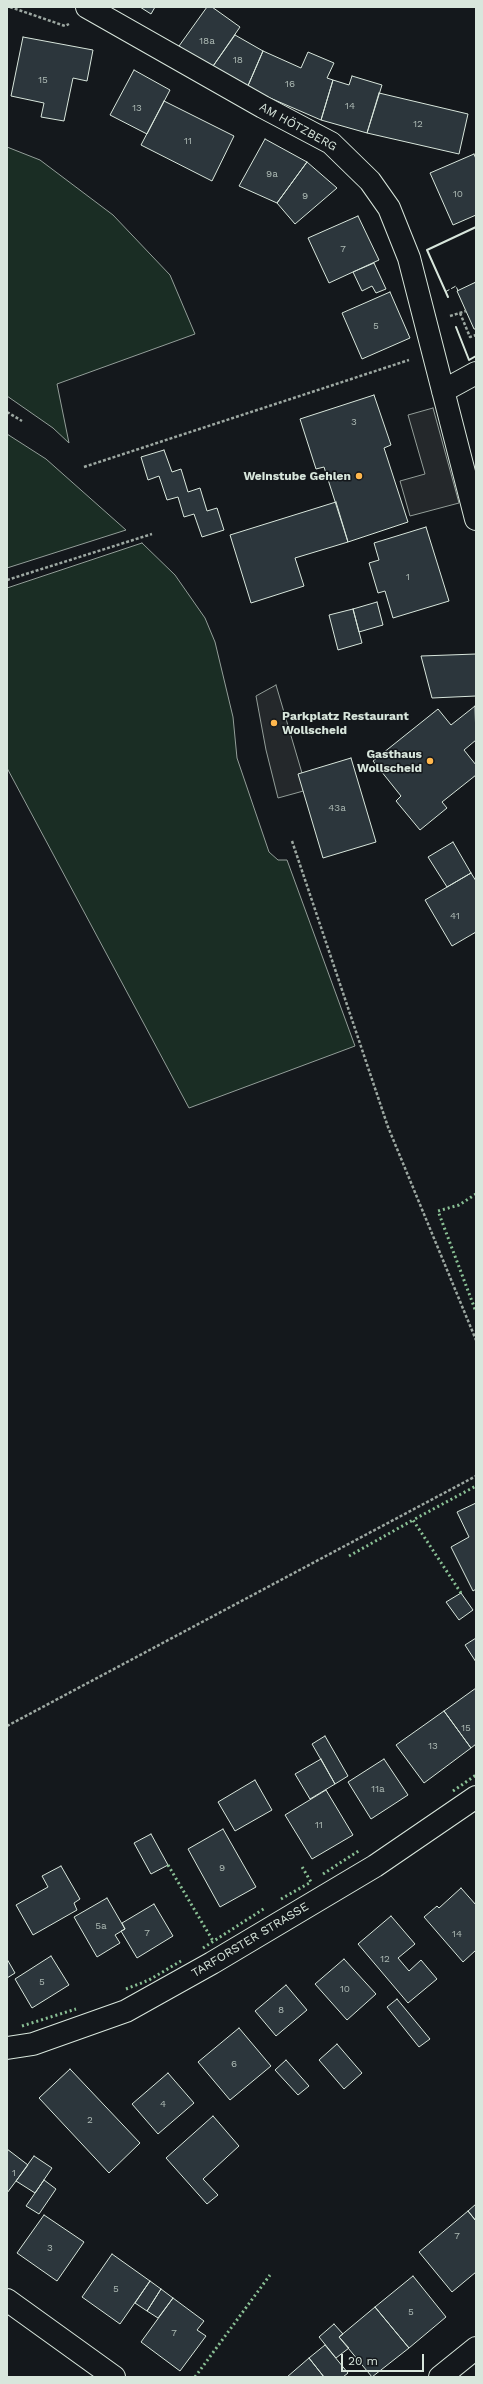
<!DOCTYPE html>
<html>
<head>
<meta charset="utf-8">
<style>
	body { margin:0 }
	#map { position:relative; width:483px; height:2384px; overflow:hidden; background:#14181c; font-family:"Work Sans",sans-serif }
	canvas { display:block }
	.frame { position:absolute; inset:0; border:8px solid #d8e6dc; pointer-events:none }
	.scale { position:absolute; left:341px; top:2354px; width:83px; height:18px; box-sizing:border-box; border:2px solid #d8e6dc; border-top:0; padding-left:5px; font-size:12px; line-height:14px; white-space:nowrap; color:#d8e6dc; -webkit-text-stroke:3px #14181c; paint-order:stroke }
</style>
</head>
<body>
<div id="map">
<canvas width="483" height="2384"></canvas>
<div class="frame"></div>
<div class="scale">20 m</div>
</div>
<script>
const g = document.querySelector('canvas').getContext('2d');
g.lineJoin = 'round';
function fill(path, color) { g.fillStyle = color; g.fill(path, 'evenodd'); }
const toPath = rows => new Path2D(rows.map(r => 'M' + r).join(''));
function strokePath(path, color, width, dash) { g.strokeStyle = color; g.lineWidth = width; g.lineCap = dash ? 'butt' : 'round'; g.setLineDash(dash || []); g.stroke(path); }
function label(font, color, halo, rows, align = 'center') {
  g.font = font + ' "Work Sans",sans-serif'; g.lineWidth = 3; g.setLineDash([]); g.textBaseline = 'middle'; g.strokeStyle = halo; g.fillStyle = color; for (const [text, x, y, turn = 0] of rows) {
    g.save(); g.translate(x, y); g.rotate((+turn || 0) * Math.PI / 180); g.textAlign = isNaN(turn) ? turn : align; if (halo) g.strokeText(text, 0, 0); g.fillText(text, 0, 0); g.restore();
  }
}
const green = toPath([
	[7,147,40,160,113,215,170,275,195,334,57,384,69,443,53,428,7,396,7,147],
	[7,434,46,459,126,530,7,568,7,434],
	[142,543,175,575,205,618,215,642,233,717,237,758,269,852,278,860,287,860,355,1046,189,1108,7,768,7,588,142,543]
]);
const parking = toPath([
	[433,408,459,503,410,516,400,481,425,474,408,415,433,408],
	[276,685,307,790,278,798,266,750,256,696,276,685]
]);
const building = toPath([
	[140,7,155,7,151,14,140,7],
	[207,7,212,7,240,27,211,69,179,46,207,7],
	[235,35,263,51,247,88,211,69,235,35],
	[23,37,93,50,87,81,73,78,64,121,41,117,44,103,11,96,23,37],
	[263,51,301,68,308,52,334,63,327,78,333,80,321,120,247,88,263,51],
	[134,70,170,90,147,134,110,115,134,70],
	[352,76,382,85,367,133,321,120,333,80,349,85,352,76],
	[379,93,468,114,459,154,367,133,379,93],
	[164,101,234,136,212,181,141,145,164,101],
	[265,139,307,162,277,203,239,186,265,139],
	[474,154,476,159,476,215,453,225,430,173,474,154],
	[307,162,337,188,295,224,277,203,307,162],
	[358,216,379,260,329,283,308,238,358,216],
	[374,263,386,289,376,293,372,286,362,291,353,272,374,263],
	[476,282,476,329,474,329,457,291,476,282],
	[390,292,410,338,362,359,342,313,390,292],
	[374,395,391,445,384,448,408,522,348,542,324,467,316,469,300,419,374,395],
	[164,450,172,472,181,469,188,492,200,488,207,511,217,508,224,530,202,537,194,514,184,517,178,497,167,500,159,476,148,480,141,457,164,450],
	[336,502,348,542,295,558,304,586,251,603,230,535,336,502],
	[426,527,449,601,393,618,385,591,378,593,369,563,379,560,374,543,426,527],
	[377,602,383,625,359,632,353,609,377,602],
	[353,609,362,643,338,650,329,615,353,609],
	[476,654,476,696,432,698,421,656,476,654],
	[475,706,476,740,464,750,476,765,476,775,442,802,447,808,420,830,396,801,401,796,373,761,438,709,451,725,475,706],
	[351,758,376,842,323,858,298,774,351,758],
	[453,842,471,873,447,887,428,857,453,842],
	[471,873,476,881,476,932,452,946,425,900,471,873],
	[476,1503,476,1589,473,1591,451,1547,469,1537,457,1512,476,1503],
	[461,1593,473,1610,459,1620,446,1602,461,1593],
	[476,1638,476,1662,465,1645,476,1638],
	[476,1688,476,1744,471,1748,444,1711,476,1688],
	[444,1711,471,1748,424,1783,396,1745,444,1711],
	[325,1736,348,1776,335,1784,312,1744,325,1736],
	[321,1759,335,1784,310,1799,295,1774,321,1759],
	[384,1759,408,1795,371,1819,348,1782,384,1759],
	[255,1780,272,1810,235,1831,218,1802,255,1780],
	[326,1790,353,1835,312,1859,285,1815,326,1790],
	[223,1829,256,1887,220,1907,188,1849,223,1829],
	[151,1834,168,1865,151,1874,134,1843,151,1834],
	[61,1866,80,1899,74,1903,77,1910,33,1935,16,1905,48,1887,42,1876,61,1866],
	[461,1888,476,1905,476,1950,463,1962,424,1917,437,1906,439,1908,461,1888],
	[107,1898,125,1929,115,1935,120,1943,97,1957,74,1917,107,1898],
	[154,1904,173,1936,137,1958,121,1931,125,1929,122,1923,154,1904],
	[391,1916,415,1944,398,1958,409,1971,421,1960,437,1979,408,2003,358,1944,391,1916],
	[51,1956,69,1985,32,2008,15,1979,51,1956],
	[7,1959,15,1973,7,1978,7,1959],
	[344,1959,376,1994,347,2020,315,1984,344,1959],
	[286,1985,307,2010,276,2036,255,2011,286,1985],
	[397,1999,430,2039,419,2047,387,2007,397,1999],
	[239,2028,271,2066,230,2100,198,2062,239,2028],
	[337,2044,362,2073,344,2089,319,2060,337,2044],
	[286,2060,309,2086,298,2095,275,2070,286,2060],
	[70,2069,140,2143,109,2173,39,2098,70,2069],
	[168,2073,194,2103,158,2134,132,2104,168,2073],
	[213,2116,239,2146,203,2179,218,2195,207,2204,166,2158,213,2116],
	[7,2149,28,2165,7,2193,7,2149],
	[34,2156,52,2168,35,2193,16,2181,34,2156],
	[44,2180,56,2189,39,2214,26,2206,44,2180],
	[476,2204,476,2221,468,2211,476,2204],
	[468,2211,476,2221,476,2272,452,2292,419,2252,468,2211],
	[44,2215,84,2242,57,2281,17,2253,44,2215],
	[112,2254,150,2281,120,2324,82,2297,112,2254],
	[413,2276,446,2317,409,2348,375,2307,413,2276],
	[150,2281,161,2289,147,2311,135,2303,150,2281],
	[161,2289,173,2298,158,2318,147,2311,161,2289],
	[173,2298,204,2321,197,2330,206,2336,180,2371,141,2342,173,2298],
	[375,2307,409,2348,372,2377,339,2337,375,2307],
	[334,2324,343,2334,339,2337,349,2348,336,2358,319,2337,334,2324],
	[325,2345,348,2373,343,2377,324,2377,309,2358,325,2345],
	[309,2358,324,2377,287,2377,309,2358]
]);
const path = toPath([
	[10,7,65,26,69,24],
	[460,313,470,337,476,335],
	[450,316,466,311],
	[7,412,22,421],
	[84,467,409,360],
	[7,580,152,534],
	[292,841,388,1127,476,1340],
	[7,1726,476,1476]
]);
const minor = toPath([
	[87,7,263,107,331,143,370,181,389,208,409,258,476,519],
	[443,391,476,373],
	[7,2048,33,2044,126,2011,212,1963,375,1866,476,1797],
	[7,2300,114,2377],
	[440,2377,476,2348]
]);
const hedge = toPath([
	[476,1194,459,1205,438,1211,476,1312],
	[349,1556,413,1520],
	[461,1593,413,1520,476,1486],
	[453,1791,476,1775],
	[168,1865,213,1941],
	[323,1874,360,1850],
	[281,1899,311,1882,301,1865],
	[203,1948,265,1908],
	[126,1989,149,1980,181,1961],
	[22,2026,76,2009],
	[195,2377,270,2275]
]);
const fence = toPath([
	[445,292,456,286,458,291]
]);
const wall = toPath([
	[448,297,427,250,476,227],
	[456,327,469,360,476,356]
]);
const markers = [
	[359,476,4,"#ffb74d"],
	[274,723,4,"#ffb74d"],
	[430,761,4,"#ffb74d"]
];
const numberNames = [
	["18a",207,41],
	["18",238,60],
	["15",43,80],
	["16",290,84],
	["14",350,106],
	["13",137,108],
	["12",418,124],
	["11",188,141],
	["9a",272,174],
	["10",458,194],
	["9",305,196],
	["7",343,249],
	["5",376,326],
	["3",354,422],
	["1",408,577],
	["43a",337,808],
	["41",455,916],
	["15",466,1728],
	["13",433,1746],
	["11a",378,1789],
	["11",319,1825],
	["9",222,1868],
	["5a",101,1926],
	["7",147,1933],
	["14",457,1934],
	["12",385,1959],
	["5",42,1982],
	["10",345,1989],
	["8",281,2010],
	["6",234,2064],
	["4",163,2104],
	["2",90,2120],
	["1",14,2173],
	["7",457,2236],
	["3",50,2248],
	["5",116,2289],
	["5",411,2312],
	["7",174,2333]
];
const streetNames = [
	["AM HÖTZBERG",298,127,29],
	["TARFORSTER STRASSE",250,1940,-31]
];
const poiNames = [
	["Weinstube Gehlen",351,476],
	["Parkplatz Restaurant",282,716,"left"],
	["Wollscheid",282,730,"left"],
	["Gasthaus",422,754],
	["Wollscheid",422,768]
];
fill(green, '#1a2d24');
strokePath(green, '#939e99', 1);
fill(parking, '#24282b');
strokePath(parking, '#939e99', 1);
fill(building, '#2c363c');
strokePath(building, '#d8e6dc', 1);
strokePath(minor, '#d8e6dc', 24);
strokePath(path, '#9da8a2', 2.5, [3, 2]);
strokePath(minor, '#14181c', 22);
strokePath(hedge, '#8ac095', 3, [2, 3]);
strokePath(fence, '#d8e6dc', 1, [5, 2]);
strokePath(wall, '#d8e6dc', 2);
for (const [x, y, r, color] of markers) { const dot = new Path2D(); dot.arc(x, y, r, 0, 2 * Math.PI); g.fillStyle = color; g.fill(dot); strokePath(dot, '#14181c', 1.5); }
label('10px', '#adbab4', null, numberNames);
label('12px', '#d8e6dc', '#14181c', streetNames);
label('bold 12px', '#d8e6dc', '#14181c', poiNames, 'right');
</script>
</body>
</html>
